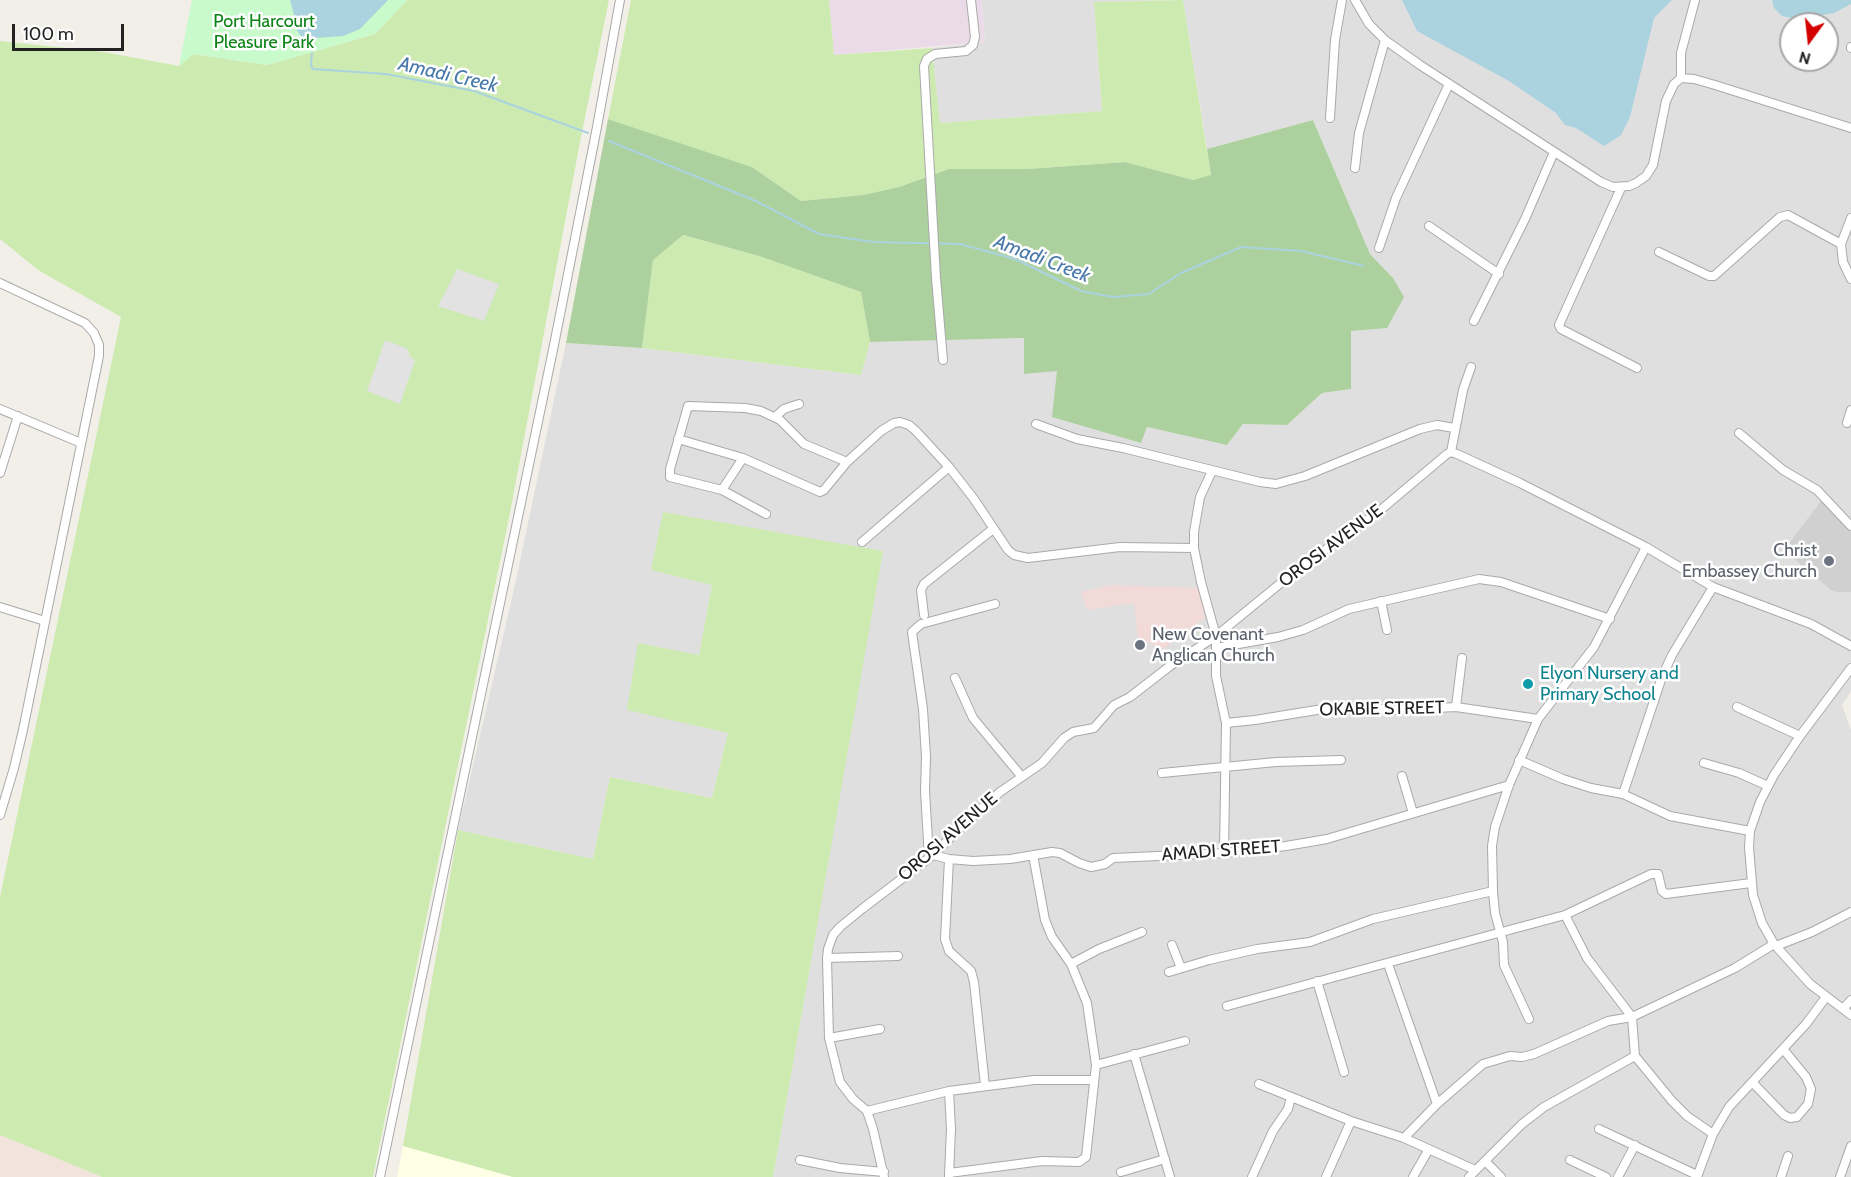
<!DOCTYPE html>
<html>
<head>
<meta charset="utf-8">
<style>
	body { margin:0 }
	#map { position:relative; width:1851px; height:1177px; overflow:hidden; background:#f2efe9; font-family:Cabin,sans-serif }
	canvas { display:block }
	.north { position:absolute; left:1779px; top:12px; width:60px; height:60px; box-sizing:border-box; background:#fff; border:2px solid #a7a7a7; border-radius:50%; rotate:195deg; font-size:16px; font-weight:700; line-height:24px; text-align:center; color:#222 }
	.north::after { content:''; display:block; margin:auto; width:21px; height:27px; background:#d40000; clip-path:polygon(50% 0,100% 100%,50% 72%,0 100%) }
	.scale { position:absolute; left:12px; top:24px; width:112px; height:27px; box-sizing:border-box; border:3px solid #222; border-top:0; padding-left:8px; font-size:18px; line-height:21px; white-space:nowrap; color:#222; -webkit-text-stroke:4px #fff; paint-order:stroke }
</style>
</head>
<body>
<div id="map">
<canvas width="1851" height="1177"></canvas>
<div class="north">N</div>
<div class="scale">100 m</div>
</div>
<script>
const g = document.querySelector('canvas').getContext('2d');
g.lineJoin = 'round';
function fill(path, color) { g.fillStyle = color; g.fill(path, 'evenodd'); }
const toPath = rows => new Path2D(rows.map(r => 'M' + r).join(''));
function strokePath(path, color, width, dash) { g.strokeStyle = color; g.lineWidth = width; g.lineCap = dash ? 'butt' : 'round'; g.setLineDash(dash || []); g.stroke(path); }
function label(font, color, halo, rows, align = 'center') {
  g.font = font + ' Cabin,sans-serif'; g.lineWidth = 5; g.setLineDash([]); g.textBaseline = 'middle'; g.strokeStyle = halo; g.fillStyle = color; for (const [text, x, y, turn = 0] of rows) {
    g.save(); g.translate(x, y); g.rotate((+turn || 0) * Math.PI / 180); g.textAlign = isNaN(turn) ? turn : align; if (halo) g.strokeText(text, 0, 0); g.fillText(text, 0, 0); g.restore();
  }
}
const residential = toPath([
	[982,0,1166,0,1094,3,1102,111,940,123,932,48,985,42],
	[1183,0,1851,0,1851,691,1842,705,1851,730,1851,1177,773,1177,882,551,712,585,699,656,638,643,728,733,712,798,610,777,593,859,458,830,515,585,566,343,642,348,861,375,870,342,1024,338,1057,371,1141,443,1147,427,1227,445,1243,424,1287,425,1322,393,1351,389,1351,330,1393,278,1370,254,1313,120,1207,149],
	[1791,24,1827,24,1827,60,1791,60]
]);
const commercial = toPath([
	[1110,585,1199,588,1205,618,1163,649,1138,638,1134,603,1087,610,1081,592]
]);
const industrial = toPath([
	[829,0,982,0,985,42,834,55]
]);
const education = toPath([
	[403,1146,513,1177,397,1177]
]);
const religious = toPath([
	[1821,501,1851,531,1851,592,1838,592,1831,590,1784,550]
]);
const military = toPath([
	[0,1135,102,1177,0,1177]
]);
const grass = toPath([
	[407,0,609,0,581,137,509,518,373,1177,102,1177,0,1135,0,897,121,317,38,270,0,239,0,41,104,52,179,66,193,54,267,65,375,34],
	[631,0,829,0,834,55,932,48,940,123,1102,111,1094,2,1183,0,1211,176,1193,180,1125,162,1028,169,949,169,899,187,863,195,801,201,752,167,608,119],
	[682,235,759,256,861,292,870,342,861,375,642,348,653,259],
	[663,512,883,551,773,1177,513,1177,403,1146,458,830,593,859,610,777,712,798,728,733,627,710,638,643,699,655,712,585,651,570]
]);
const forest = toPath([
	[608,119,752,167,801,201,863,195,899,187,949,169,1028,169,1125,162,1193,180,1211,175,1207,149,1313,120,1370,254,1393,278,1404,297,1387,328,1351,331,1351,389,1322,393,1287,425,1243,424,1227,445,1147,427,1141,443,1052,417,1057,371,1024,374,1024,338,870,342,861,292,759,256,683,235,653,260,642,348,566,343]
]);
const park = toPath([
	[192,0,407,0,375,34,267,65,194,54,179,66]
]);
const parking = toPath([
	[457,269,499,284,484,321,438,306],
	[385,340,408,349,410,357,415,360,400,404,367,391]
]);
const water = toPath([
	[290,0,388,0,360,29,343,36,316,38,316,40,310,41,310,39,301,36,296,29,295,18],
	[1402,0,1672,0,1654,18,1630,117,1621,135,1604,146,1576,128,1565,125,1556,113,1509,81,1417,31],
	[1772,0,1851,0,1851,4,1834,13,1797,19,1782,16,1774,8]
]);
const stream = toPath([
	[312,53,311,65,313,69,386,74,474,91,588,133],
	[609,141,756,201,819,234,873,242,960,244,1015,259,1081,291,1113,297,1149,294,1181,273,1241,247,1301,251,1364,266]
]);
const minor = toPath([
	[1355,0,1369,24,1385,40,1420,65,1601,182,1613,187,1629,186,1636,183,1646,176,1653,165,1666,101,1674,84,1681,78,1694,79,1715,85,1851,128],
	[1851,47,1851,48],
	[1681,78,1681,53,1695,0],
	[1330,118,1335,40,1342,0],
	[1355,168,1359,133,1385,40],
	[1621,188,1559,325,1561,329,1637,368],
	[1851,218,1841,244,1843,262,1851,279],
	[1429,226,1499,274],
	[1379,248,1396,198,1449,84],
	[1659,252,1709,276,1714,276,1780,217,1788,215,1841,244],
	[0,283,85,323,94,333,99,345,99,356,23,730,14,768,0,815],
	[1474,321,1525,219,1554,152],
	[943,360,936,278,924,66,927,59,935,54,966,51,973,45,975,37,971,0],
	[0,409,81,443],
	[775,417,784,409,799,404],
	[1847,423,1851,410],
	[1036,424,1077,439,1123,448,1260,482,1276,484,1305,476,1420,429,1437,425,1454,428],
	[1739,433,1783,470,1817,490,1851,526],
	[678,439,743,458,820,492,824,490,847,462,881,431,894,423,900,422,909,425,916,431,949,467,974,499,1008,550,1014,555,1028,558,1120,547,1194,548],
	[1451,452,1463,390,1471,367],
	[1212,471,1200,497,1194,532,1194,548,1201,582,1216,636,1216,676,1226,723,1224,853],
	[0,473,18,416],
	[722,490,743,458],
	[766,514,722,490,670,477,670,469,688,406,745,408,761,411,780,420,804,444,847,462],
	[862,542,949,467],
	[1381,601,1387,630],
	[0,607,45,621],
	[924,615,921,590,924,584,993,529],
	[1216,648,1278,637,1303,630,1349,609,1479,579,1501,582,1610,619],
	[1851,668,1800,736,1774,775,1760,802,1750,831,1749,847,1753,895,1762,923,1774,944,1810,984,1851,1015],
	[955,678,973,718,1022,777],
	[1456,707,1462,658],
	[1737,707,1800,736],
	[1226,723,1255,720,1335,707,1349,707,1399,710,1456,707,1538,719],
	[1519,760,1563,779,1591,788,1623,794,1670,816,1750,831],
	[1704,763,1739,773,1768,786],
	[1162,773,1276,762,1341,760],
	[1402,776,1413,813],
	[1623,794,1662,677,1672,655,1713,587],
	[933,855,949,859,973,861,1010,859,1052,852,1060,853,1079,863,1091,867,1105,864,1113,858,1224,853,1286,846,1327,839,1509,785],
	[929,858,925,791,926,757,923,709,912,632,921,624,995,604],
	[949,859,945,939,949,951,971,971,974,982,985,1086],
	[1565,915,1587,958,1632,1017,1635,1056,1672,1101,1687,1116,1713,1134],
	[1172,945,1181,968],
	[1776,946,1812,932,1851,912],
	[827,958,898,956],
	[1071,964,1099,949,1142,932],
	[1388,964,1437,1104],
	[1169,972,1209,960,1257,949,1310,942,1373,919,1493,891],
	[1317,981,1344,1072],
	[1227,1006,1565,915,1651,874,1658,874,1662,891,1666,894,1751,883],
	[1843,1009,1851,1000],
	[1529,1019,1504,965,1503,942,1495,913,1493,891,1492,846,1495,827,1509,785,1538,719,1594,647,1646,547],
	[829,1038,880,1029],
	[1134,1054,1170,1177],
	[1096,1065,1185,1041],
	[1752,1082,1784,1115,1790,1118,1797,1117,1808,1104,1811,1089,1806,1077,1783,1049],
	[1259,1084,1351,1121,1404,1138,1475,1170],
	[949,1091,951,1129,949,1176],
	[867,1111,949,1091,1034,1080,1094,1080],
	[1599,1129,1697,1175],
	[1404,1138,1437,1104,1483,1064,1510,1056,1522,1057,1534,1054,1608,1021,1632,1017,1735,968,1774,944],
	[800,1160,840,1168,884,1172],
	[1570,1160,1606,1177],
	[1485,1161,1501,1177],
	[1121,1172,1165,1159],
	[949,1173,1042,1161,1079,1162,1086,1157,1096,1065,1087,1003,1071,964,1052,937,1045,920,1033,855],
	[380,1177,554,345,597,127,620,0],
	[884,1177,873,1129,867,1111,853,1099,840,1082,829,1038,827,958,828,949,833,935,840,927,862,909,933,855,966,822,1000,792,1042,763,1064,738,1073,732,1094,728,1114,705,1130,697,1170,666,1216,636,1298,569,1377,513,1447,454,1451,452,1457,454,1520,483,1646,547,1713,587,1811,624,1851,646],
	[1252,1177,1273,1131,1288,1109,1291,1097],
	[1326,1177,1351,1121],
	[1413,1177,1429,1149],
	[1469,1177,1522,1124,1544,1107,1635,1056],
	[1618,1177,1635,1145],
	[1697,1177,1713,1134,1729,1107,1806,1024,1826,997],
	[1781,1177,1788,1156],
	[1840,1177,1851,1146]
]);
const markers = [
	[1829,561,6,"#6b7280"],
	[1140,645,6,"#6b7280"],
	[1528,684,6,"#0f9aa8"]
];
const parkNames = [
	["Port Harcourt",264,22],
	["Pleasure Park",264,43]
];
const streetNames = [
	["OROSI AVENUE",1331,546,-37],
	["OKABIE STREET",1382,709,-1],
	["OROSI AVENUE",948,837,-41],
	["AMADI STREET",1221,851,-4]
];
const worshipNames = [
	["Christ",1817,551],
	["Embassey Church",1817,572],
	["New Covenant",1152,635,"left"],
	["Anglican Church",1152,656,"left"]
];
const cultureNames = [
	["Elyon Nursery and",1540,674],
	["Primary School",1540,695]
];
const waterNames = [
	["Amadi Creek",448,75,13],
	["Amadi Creek",1042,259,21]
];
fill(residential, '#e0dfdf');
fill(commercial, '#f2dad9');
fill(industrial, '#ebdbe8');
fill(education, '#ffffe5');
fill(religious, '#d0d0d0');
fill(military, '#f3e3dd');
fill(grass, '#cdebb0');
fill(forest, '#add19e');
fill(park, '#c8facc');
fill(parking, '#e2e2e2');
fill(water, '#aad3df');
strokePath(stream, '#aad3df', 2);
strokePath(minor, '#a9a9a9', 10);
strokePath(minor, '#fff', 8);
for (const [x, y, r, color] of markers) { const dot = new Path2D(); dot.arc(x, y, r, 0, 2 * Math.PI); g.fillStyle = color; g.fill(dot); strokePath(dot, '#fff', 2); }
label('18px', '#0c8416', '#fff', parkNames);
label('18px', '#222', '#fff', streetNames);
label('18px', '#5b616d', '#fff', worshipNames, 'right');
label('18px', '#0d838f', '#fff', cultureNames, 'left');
label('italic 20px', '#4a7aab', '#fff', waterNames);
</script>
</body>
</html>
